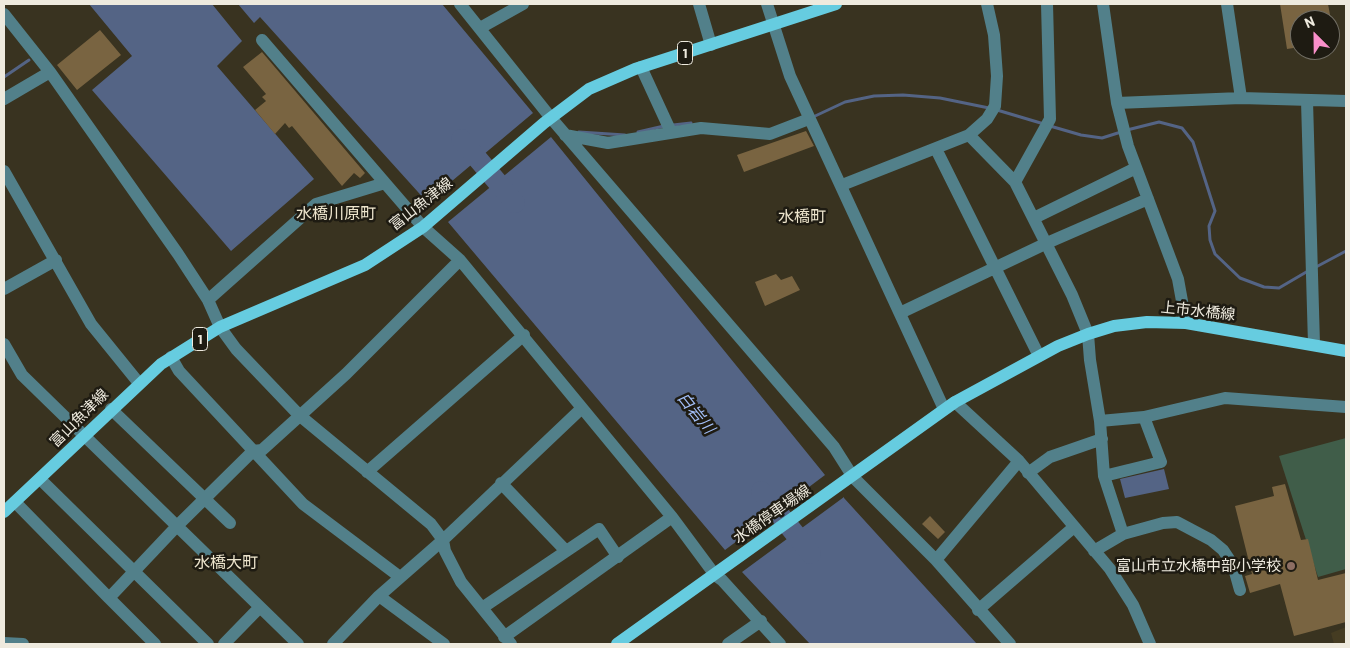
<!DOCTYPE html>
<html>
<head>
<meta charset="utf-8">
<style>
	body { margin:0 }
	#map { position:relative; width:1350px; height:648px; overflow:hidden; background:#393320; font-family:Barlow,sans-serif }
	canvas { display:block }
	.frame { position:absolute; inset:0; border:5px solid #eeeade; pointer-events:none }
	.north { position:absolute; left:1290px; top:10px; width:50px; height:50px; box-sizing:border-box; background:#1e1b12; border:1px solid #716e64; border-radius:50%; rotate:337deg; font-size:14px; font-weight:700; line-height:20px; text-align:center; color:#eeeade }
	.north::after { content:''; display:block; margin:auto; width:18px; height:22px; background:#f98fca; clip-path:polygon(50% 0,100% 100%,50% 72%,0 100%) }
</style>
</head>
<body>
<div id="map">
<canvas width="1350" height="648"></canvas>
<div class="frame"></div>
<div class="north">N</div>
</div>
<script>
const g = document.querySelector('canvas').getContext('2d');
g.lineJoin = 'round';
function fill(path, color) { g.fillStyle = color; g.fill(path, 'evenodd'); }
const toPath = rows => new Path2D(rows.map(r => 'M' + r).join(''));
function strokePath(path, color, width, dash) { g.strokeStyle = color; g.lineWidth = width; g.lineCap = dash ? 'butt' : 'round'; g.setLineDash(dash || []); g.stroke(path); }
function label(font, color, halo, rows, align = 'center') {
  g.font = font + ' Barlow,"Noto Sans JP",sans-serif'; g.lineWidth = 5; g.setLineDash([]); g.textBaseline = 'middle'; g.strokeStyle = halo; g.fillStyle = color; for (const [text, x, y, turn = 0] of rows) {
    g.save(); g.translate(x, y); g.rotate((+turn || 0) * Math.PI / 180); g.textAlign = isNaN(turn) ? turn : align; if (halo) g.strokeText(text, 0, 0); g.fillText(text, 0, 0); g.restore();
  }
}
const built = toPath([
	[1346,627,1346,644,1334,644,1331,633]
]);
const green = toPath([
	[1346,438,1346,569,1318,577,1279,456]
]);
const water = toPath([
	[89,4,212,4,242,41,217,66,314,179,231,251,92,90,132,56],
	[238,4,442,4,533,113,427,202,260,17,254,23],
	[551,137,825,475,725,550,448,222],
	[1164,469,1169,489,1125,498,1120,479],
	[844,497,844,498,977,644,810,644,742,572]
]);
const stream = toPath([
	[4,77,29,60],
	[997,110,1044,124],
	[813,117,845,102,874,96,903,95,940,98,989,108],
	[673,125,691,123],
	[1050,126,1081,135,1102,138,1121,132],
	[1127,130,1159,122,1182,128,1193,142,1215,211,1209,226,1210,240,1215,254,1240,278,1264,287,1279,288,1308,271],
	[579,132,625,135],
	[638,132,664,126],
	[1316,267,1346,251]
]);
const river = toPath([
	[461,139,515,203],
	[761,491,811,554]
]);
const building = toPath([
	[1280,4,1328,4,1331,20,1300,20,1300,47,1287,49],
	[100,30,121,55,77,90,57,65],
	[262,52,365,173,360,178,354,173,342,186,292,126,289,128,285,123,275,134,255,110,266,101,262,97,266,94,243,67],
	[806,131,814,146,744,172,737,155],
	[776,274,781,280,792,276,800,290,765,306,755,282],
	[1285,484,1301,540,1308,539,1318,580,1346,573,1346,622,1294,636,1280,584,1250,593,1245,576,1252,574,1235,506,1274,496,1272,487],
	[930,516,945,532,938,539,922,524]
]);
const minor = toPath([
	[460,4,551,118,834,447,853,477,936,560,1010,644],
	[699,4,711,45],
	[767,4,790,76,944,409],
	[1103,4,1117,103,1128,146,1178,279,1186,323],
	[1227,4,1241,98],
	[4,14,50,72,178,254,208,300,220,327,236,349,299,415,431,524,443,540,445,551,461,582,511,644],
	[480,28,523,4],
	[262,40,385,183],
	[641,67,671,132],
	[4,99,50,72],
	[1307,101,1314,344],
	[1117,103,1241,98,1346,101],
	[565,135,608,143,701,128,770,134,809,119],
	[969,135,1015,182,1072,295,1088,334,1090,360,1100,421,1104,476,1123,534,1094,551],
	[936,149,1039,356],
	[4,171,91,324,138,382],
	[1015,182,1050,119,1047,4],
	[842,185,969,135,987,119,995,106,997,76,994,35,987,4],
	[1034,218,1136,168],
	[4,289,56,260],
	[208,300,316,204,385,183,423,227,460,260,672,517,715,575,722,580,780,644],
	[900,313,1047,243,1148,199],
	[4,344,22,375,298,644],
	[171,357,179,371,303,504,400,577],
	[955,402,1019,461,1110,569,1133,605,1150,644],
	[111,409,230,523],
	[1100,421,1144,417],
	[367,472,524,335],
	[1028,473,1050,457,1102,439],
	[1104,476,1161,462,1144,417,1225,398,1346,407],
	[40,479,208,644],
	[501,483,566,551],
	[15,502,109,598,177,526,253,451,262,450,346,374,460,260],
	[1123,534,1163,523,1177,522,1211,540,1223,550,1233,565,1240,590],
	[936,560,1019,461],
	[379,596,444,644],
	[109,598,155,644],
	[482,608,599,529,618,557],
	[978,610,1074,527],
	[504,637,672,517],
	[4,643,23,644],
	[224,644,260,607],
	[333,644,379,596,443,540,582,408],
	[728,644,761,621]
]);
const major = toPath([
	[4,512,161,364,220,327,365,265,423,227,544,123,589,89,635,69,836,4],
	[617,644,955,402,1058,346,1088,334,1114,326,1147,322,1186,323,1346,351]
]);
const markers = [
	[1291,566,5,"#8d6e63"]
];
const shields = [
	[685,53,15],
	[200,339,15]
];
const shieldNames = [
	["1",685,53],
	["1",200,339]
];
const streetNames = [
	["富山魚津線",421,204,-38],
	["上市水橋線",1198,311,6],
	["富山魚津線",79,418,-45],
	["水橋停車場線",772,514,-35]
];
const poiNames = [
	["富山市立水橋中部小学校",1281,566]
];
const neighbourhoodNames = [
	["水橋川原町",336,214],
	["水橋町",802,217],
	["水橋大町",226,563]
];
const waterNames = [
	["白岩川",696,413,51]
];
fill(built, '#453c22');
fill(green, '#405d49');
fill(water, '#546485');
strokePath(stream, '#546485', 3);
strokePath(river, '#546485', 20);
fill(building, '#796441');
strokePath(minor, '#52808a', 12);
strokePath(major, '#66cce0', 12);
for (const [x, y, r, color] of markers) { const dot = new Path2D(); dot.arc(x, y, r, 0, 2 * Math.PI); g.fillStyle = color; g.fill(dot); strokePath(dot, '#1e1b12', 2); }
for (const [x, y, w] of shields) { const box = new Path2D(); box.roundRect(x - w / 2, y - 11.5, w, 23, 4); g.fillStyle = '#1e1b12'; g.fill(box); strokePath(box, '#eeeade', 1); }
label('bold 14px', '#eeeade', null, shieldNames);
label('15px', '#eeeade', '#1e1b12', streetNames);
label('15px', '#eeeade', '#1e1b12', poiNames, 'right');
label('16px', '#ece4cc', '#1e1b12', neighbourhoodNames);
label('italic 16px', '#a3bff8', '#1e1b12', waterNames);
</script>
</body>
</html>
